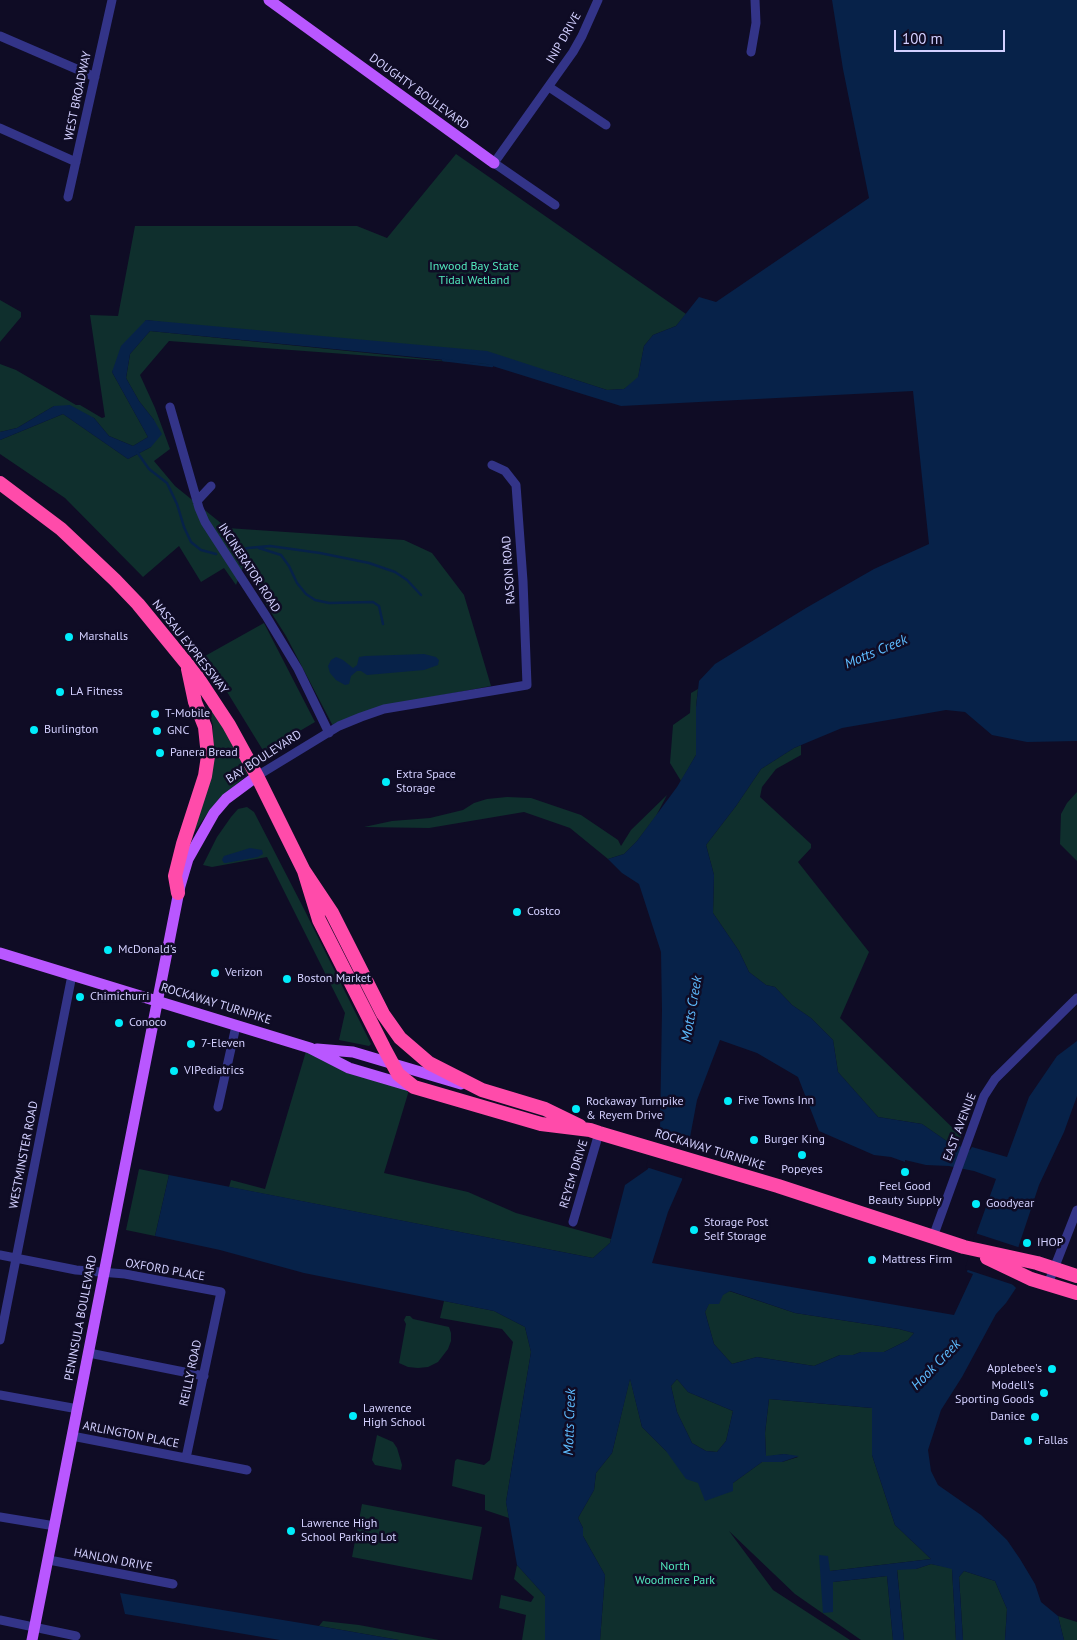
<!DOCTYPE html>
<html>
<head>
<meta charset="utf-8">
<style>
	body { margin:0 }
	#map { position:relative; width:1077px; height:1640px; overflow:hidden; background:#0f0c25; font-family:"PT Sans",sans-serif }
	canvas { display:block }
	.scale { position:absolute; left:894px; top:30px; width:111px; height:22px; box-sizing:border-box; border:2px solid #d3d0ff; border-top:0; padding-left:6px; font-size:15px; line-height:18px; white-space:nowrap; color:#d3d0ff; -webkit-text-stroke:4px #0f0c25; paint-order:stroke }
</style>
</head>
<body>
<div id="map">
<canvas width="1077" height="1640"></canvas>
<div class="scale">100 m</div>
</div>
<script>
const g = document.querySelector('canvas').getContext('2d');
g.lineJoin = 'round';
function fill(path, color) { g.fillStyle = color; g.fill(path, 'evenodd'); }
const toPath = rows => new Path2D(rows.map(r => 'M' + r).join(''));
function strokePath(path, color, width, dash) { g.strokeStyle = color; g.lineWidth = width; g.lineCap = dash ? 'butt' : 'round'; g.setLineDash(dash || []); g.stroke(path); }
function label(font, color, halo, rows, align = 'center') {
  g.font = font + ' "PT Sans",sans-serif'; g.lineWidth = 5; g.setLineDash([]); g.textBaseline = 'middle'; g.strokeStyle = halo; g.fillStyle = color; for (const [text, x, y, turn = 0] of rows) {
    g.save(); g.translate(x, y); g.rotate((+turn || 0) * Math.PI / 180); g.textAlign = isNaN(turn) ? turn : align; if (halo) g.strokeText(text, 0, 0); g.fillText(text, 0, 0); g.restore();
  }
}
const green = toPath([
	[456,154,686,314,676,326,653,335,644,346,638,378,631,384,624,389,607,390,554,373,146,320,112,372,148,437,133,446,109,436,94,418,54,406,17,428,0,432,0,364,16,370,76,405,80,405,102,418,105,417,90,315,118,316,135,226,357,226,387,238],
	[0,300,21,312,21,317,0,342],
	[150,331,467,363,169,341,140,375,155,408,170,449,154,461,175,486,227,528,404,540,432,553,464,595,491,686,416,700,334,728,286,636,243,568,236,585,224,568,201,582,179,546,143,577,65,498,0,454,0,440,63,414,128,459,151,447,154,420,139,401,126,378,130,354],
	[264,623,315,722,264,752,205,656],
	[698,689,696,707,696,755,681,781,670,763,673,725,690,713,691,693],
	[204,690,253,770,220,798,209,811,185,846,213,746,213,726],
	[801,745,801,755,776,769,762,787,760,797,811,844,811,848,798,862,869,952,840,1018,961,1136,959,1146,948,1142,922,1124,878,1117,838,1072,833,1040,811,1018,792,1005,775,987,766,985,749,972,739,951,713,913,714,875,706,845,736,806,761,769,794,748],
	[1077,792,1077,861,1060,844,1061,814,1067,803],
	[667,795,656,816,637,841,624,854,608,859,570,828,524,812,429,828,364,827,392,821,430,818,463,810,474,803,487,799,507,797,531,798,581,815,618,840,621,846,631,830],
	[247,807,254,812,304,909,371,1044,369,1046,339,1040,345,1013,267,857,212,867,203,865,217,837,231,817,238,809],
	[307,1048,410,1087,384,1173,468,1192,516,1213,611,1239,610,1243,593,1258,229,1187,231,1180,265,1189],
	[139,1169,169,1175,155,1236,126,1230],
	[729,1291,795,1313,899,1329,914,1333,908,1340,884,1352,861,1352,853,1355,840,1355,814,1366,757,1357,732,1364,714,1344,705,1312,709,1303],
	[444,1301,494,1311,525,1327,531,1352,506,1502,509,1518,485,1510,485,1495,452,1486,455,1461,457,1459,484,1465,490,1460,513,1342,502,1329,440,1318],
	[406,1316,410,1316,413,1319,449,1327,451,1333,451,1341,448,1349,438,1362,428,1367,418,1368,408,1367,399,1363,406,1324,404,1320],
	[630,1378,642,1427,666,1451,733,1483,762,1462,782,1462,798,1457,784,1454,766,1457,765,1433,769,1399,872,1408,872,1455,895,1525,931,1559,830,1571,833,1611,833,1582,887,1576,893,1640,861,1640,795,1594,729,1531,773,1590,850,1640,600,1640,605,1575,583,1536,583,1528,578,1518,594,1490,596,1473,612,1453],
	[677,1379,688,1392,733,1411,726,1441,717,1452,706,1451,692,1443,677,1412,671,1386],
	[377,1435,393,1442,397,1448,400,1458,402,1465,401,1470,375,1465,372,1460],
	[362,1504,482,1527,472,1580,352,1557],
	[931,1564,952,1568,956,1640,904,1640,897,1569,916,1569],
	[517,1565,545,1596,545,1640,522,1640,526,1615,499,1608,501,1595,531,1602,534,1597,514,1579],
	[964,1571,995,1581,1007,1609,1005,1640,963,1640,959,1577],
	[1058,1616,1077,1622,1077,1640,1064,1640],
	[323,1621,359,1625,439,1640,399,1640,319,1626]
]);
const water = toPath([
	[832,0,1077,0,1077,741,1027,742,992,735,965,712,946,710,842,728,794,748,761,769,736,806,706,845,714,875,713,913,739,951,749,972,766,985,775,987,792,1005,811,1018,833,1040,838,1072,878,1117,922,1124,948,1142,970,1150,972,1147,1007,1157,1029,1097,1057,1056,1077,1041,1077,1096,1064,1132,1039,1185,1019,1245,1011,1277,1012,1284,1016,1288,1006,1303,996,1314,962,1377,941,1410,928,1450,931,1471,938,1485,981,1515,1007,1540,1020,1559,1035,1584,1041,1602,1058,1616,1064,1640,1005,1640,1007,1609,995,1581,964,1571,959,1577,963,1640,956,1640,952,1569,931,1564,916,1569,897,1570,904,1640,893,1640,887,1576,833,1582,833,1612,823,1613,819,1555,828,1556,830,1571,931,1559,895,1525,872,1455,872,1408,769,1399,765,1433,766,1456,784,1454,799,1456,782,1462,762,1462,733,1483,733,1491,705,1501,698,1483,686,1479,666,1451,642,1427,630,1379,612,1453,596,1473,594,1490,578,1518,583,1528,583,1536,605,1575,600,1640,545,1640,545,1596,517,1565,506,1502,531,1352,525,1327,494,1311,304,1273,220,1250,155,1236,169,1175,593,1258,610,1243,625,1185,648,1169,660,1130,662,1010,661,952,639,884,622,873,608,859,624,854,637,841,677,787,696,755,696,707,699,681,715,664,806,608,874,569,929,544,913,391,621,406,486,364,150,331,130,354,126,378,139,401,154,420,162,434,151,447,128,459,63,414,0,440,0,432,17,428,54,406,70,405,94,418,109,436,133,446,148,437,112,372,121,346,146,320,487,351,607,390,624,389,638,377,644,346,653,335,676,326,699,297,716,302,869,198,843,69],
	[720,1040,757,1053,798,1077,819,1131,874,1155,891,1157,905,1162,905,1160,926,1165,949,1166,974,1171,996,1179,977,1232,967,1272,973,1274,954,1315,652,1263,668,1212,682,1180,697,1100],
	[730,1291,795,1313,899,1329,914,1333,908,1340,884,1352,861,1352,853,1355,840,1355,814,1366,757,1357,732,1364,714,1344,705,1312,709,1304,719,1304,723,1295],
	[677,1379,688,1392,733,1411,726,1441,717,1452,706,1451,692,1443,677,1412,671,1386],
	[424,654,436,657,439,660,438,665,424,670,367,675,361,671,357,671,351,676,349,684,345,685,336,680,330,673,328,666,331,660,336,657,343,660,353,668,357,665,359,657,365,656],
	[250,848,262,850,263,854,258,857,226,863,224,863,222,860,224,856],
	[120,1593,319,1626,399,1640,280,1640,125,1614]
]);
const pier = toPath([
	[656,1132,692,1142,684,1179,646,1167],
	[975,1233,1021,1248,1013,1277,1014,1283,1017,1286,965,1269]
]);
const stream = toPath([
	[443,360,492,366],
	[137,452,149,469,167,483,177,504,184,527,191,542,201,550,216,554],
	[259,548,281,555,289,566,297,583,306,594,315,600,329,603,373,602,379,606,383,624],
	[233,552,248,548,270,546,320,553,369,563,395,572,407,580,421,595]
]);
const minor = toPath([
	[0,36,95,77],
	[751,52,756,23,755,0],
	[549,87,606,125],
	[0,128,76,162],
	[68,197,112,0],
	[555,205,494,163,573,52,582,36,598,0],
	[170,407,199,508,205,522,266,616,298,669,329,733],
	[197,501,211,486],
	[257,776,339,726,361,717,384,709,527,685,523,581,516,485,505,471,492,465],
	[218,1107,236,1026],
	[573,1222,599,1133],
	[933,1237,984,1096,995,1079,1077,998],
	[0,1255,76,1270,125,1274,221,1292,186,1458],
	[1048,1284,1077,1210],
	[0,1340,72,975],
	[89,1353,204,1376],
	[0,1395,78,1409],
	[72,1436,247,1470],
	[0,1517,55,1526],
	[49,1560,173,1584],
	[0,1620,76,1636]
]);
const major = toPath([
	[269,0,494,163],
	[0,953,310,1048,349,1068,410,1086],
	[317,1049,353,1052,461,1084],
	[32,1640,180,886,188,859,214,813,226,799,257,776]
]);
const highway = toPath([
	[0,483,61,529,115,580,138,604,196,675,229,725,257,776,304,871,332,913,383,1014,400,1038,429,1063,482,1090,545,1109,580,1126],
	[304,871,319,920,384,1048,398,1074,414,1087,541,1124,590,1130,599,1133,778,1186,964,1247,1037,1263,1077,1276],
	[178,893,175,876,183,844,205,776,208,756,205,727,195,702,188,669],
	[987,1258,1031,1279,1077,1293]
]);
const markers = [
	[69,637,5,"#00edfb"],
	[60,692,5,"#00edfb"],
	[155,714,5,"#00edfb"],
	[34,730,5,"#00edfb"],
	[157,731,5,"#00edfb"],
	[160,753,5,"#00edfb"],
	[386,782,5,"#00edfb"],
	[517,912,5,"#00edfb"],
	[108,950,5,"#00edfb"],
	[215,973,5,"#00edfb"],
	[287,979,5,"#00edfb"],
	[80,997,5,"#00edfb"],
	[119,1023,5,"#00edfb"],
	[191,1044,5,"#00edfb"],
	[174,1071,5,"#00edfb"],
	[728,1101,5,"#00edfb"],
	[576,1109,5,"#00edfb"],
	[754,1140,5,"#00edfb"],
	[802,1155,5,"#00edfb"],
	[905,1172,5,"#00edfb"],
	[976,1204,5,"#00edfb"],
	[694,1230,5,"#00edfb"],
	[1027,1243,5,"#00edfb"],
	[872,1260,5,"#00edfb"],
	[1052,1369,5,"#00edfb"],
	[1044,1393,5,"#00edfb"],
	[353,1416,5,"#00edfb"],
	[1035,1417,5,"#00edfb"],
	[1028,1441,5,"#00edfb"],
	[291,1531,5,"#00edfb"]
];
const streetNames = [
	["INIP DRIVE",564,38,-60],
	["DOUGHTY BOULEVARD",419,92,36],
	["WEST BROADWAY",78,96,-78],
	["INCINERATOR ROAD",249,568,57],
	["RASON ROAD",509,570,-94],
	["NASSAU EXPRESSWAY",190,647,52],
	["BAY BOULEVARD",264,757,-33],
	["ROCKAWAY TURNPIKE",216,1004,17],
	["EAST AVENUE",960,1127,-69],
	["ROCKAWAY TURNPIKE",710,1150,17],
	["WESTMINSTER ROAD",24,1155,-79],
	["REYEM DRIVE",574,1174,-73],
	["OXFORD PLACE",165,1270,10],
	["PENINSULA BOULEVARD",81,1318,-79],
	["REILLY ROAD",191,1373,-78],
	["ARLINGTON PLACE",131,1435,11],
	["HANLON DRIVE",113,1560,11]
];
const parkNames = [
	["Inwood Bay State",474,267],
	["Tidal Wetland",474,281],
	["North",675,1567],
	["Woodmere Park",675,1581]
];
const poiNames = [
	["Marshalls",79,637],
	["LA Fitness",70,692],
	["T-Mobile",165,714],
	["Burlington",44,730],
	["GNC",167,731],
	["Panera Bread",170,753],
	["Extra Space",396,775],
	["Storage",396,789],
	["Costco",527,912],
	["McDonald's",118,950],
	["Verizon",225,973],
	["Boston Market",297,979],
	["Chimichurri",90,997],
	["Conoco",129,1023],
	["7-Eleven",201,1044],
	["VIPediatrics",184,1071],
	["Five Towns Inn",738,1101],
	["Rockaway Turnpike",586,1102],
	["& Reyem Drive",586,1116],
	["Burger King",764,1140],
	["Popeyes",802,1170,"center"],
	["Feel Good",905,1187,"center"],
	["Beauty Supply",905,1201,"center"],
	["Goodyear",986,1204],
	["Storage Post",704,1223],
	["Self Storage",704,1237],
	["IHOP",1037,1243],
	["Mattress Firm",882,1260],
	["Applebee's",1042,1369,"right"],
	["Modell's",1034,1386,"right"],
	["Sporting Goods",1034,1400,"right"],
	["Lawrence",363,1409],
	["High School",363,1423],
	["Danice",1025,1417,"right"],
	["Fallas",1038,1441],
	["Lawrence High",301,1524],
	["School Parking Lot",301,1538]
];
const waterNames = [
	["Motts Creek",876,652,-23],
	["Motts Creek",692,1009,-80],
	["Hook Creek",936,1365,-46],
	["Motts Creek",570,1422,-88]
];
fill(green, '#0f2f2d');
fill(water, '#072249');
fill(pier, '#0f0c25');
strokePath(stream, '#072249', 2.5);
strokePath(minor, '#333488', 9);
strokePath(major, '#b957ff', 11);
strokePath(highway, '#ff4baa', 14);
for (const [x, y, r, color] of markers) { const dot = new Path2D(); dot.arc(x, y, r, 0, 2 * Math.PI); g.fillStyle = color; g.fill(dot); strokePath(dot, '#0f0c25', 2); }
label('12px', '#d3d0ff', '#0f0c25', streetNames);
label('12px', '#52e9bd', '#0f0c25', parkNames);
label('12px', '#d3d0ff', '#0f0c25', poiNames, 'left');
label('italic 14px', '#5ebcff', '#0f0c25', waterNames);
</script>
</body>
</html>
